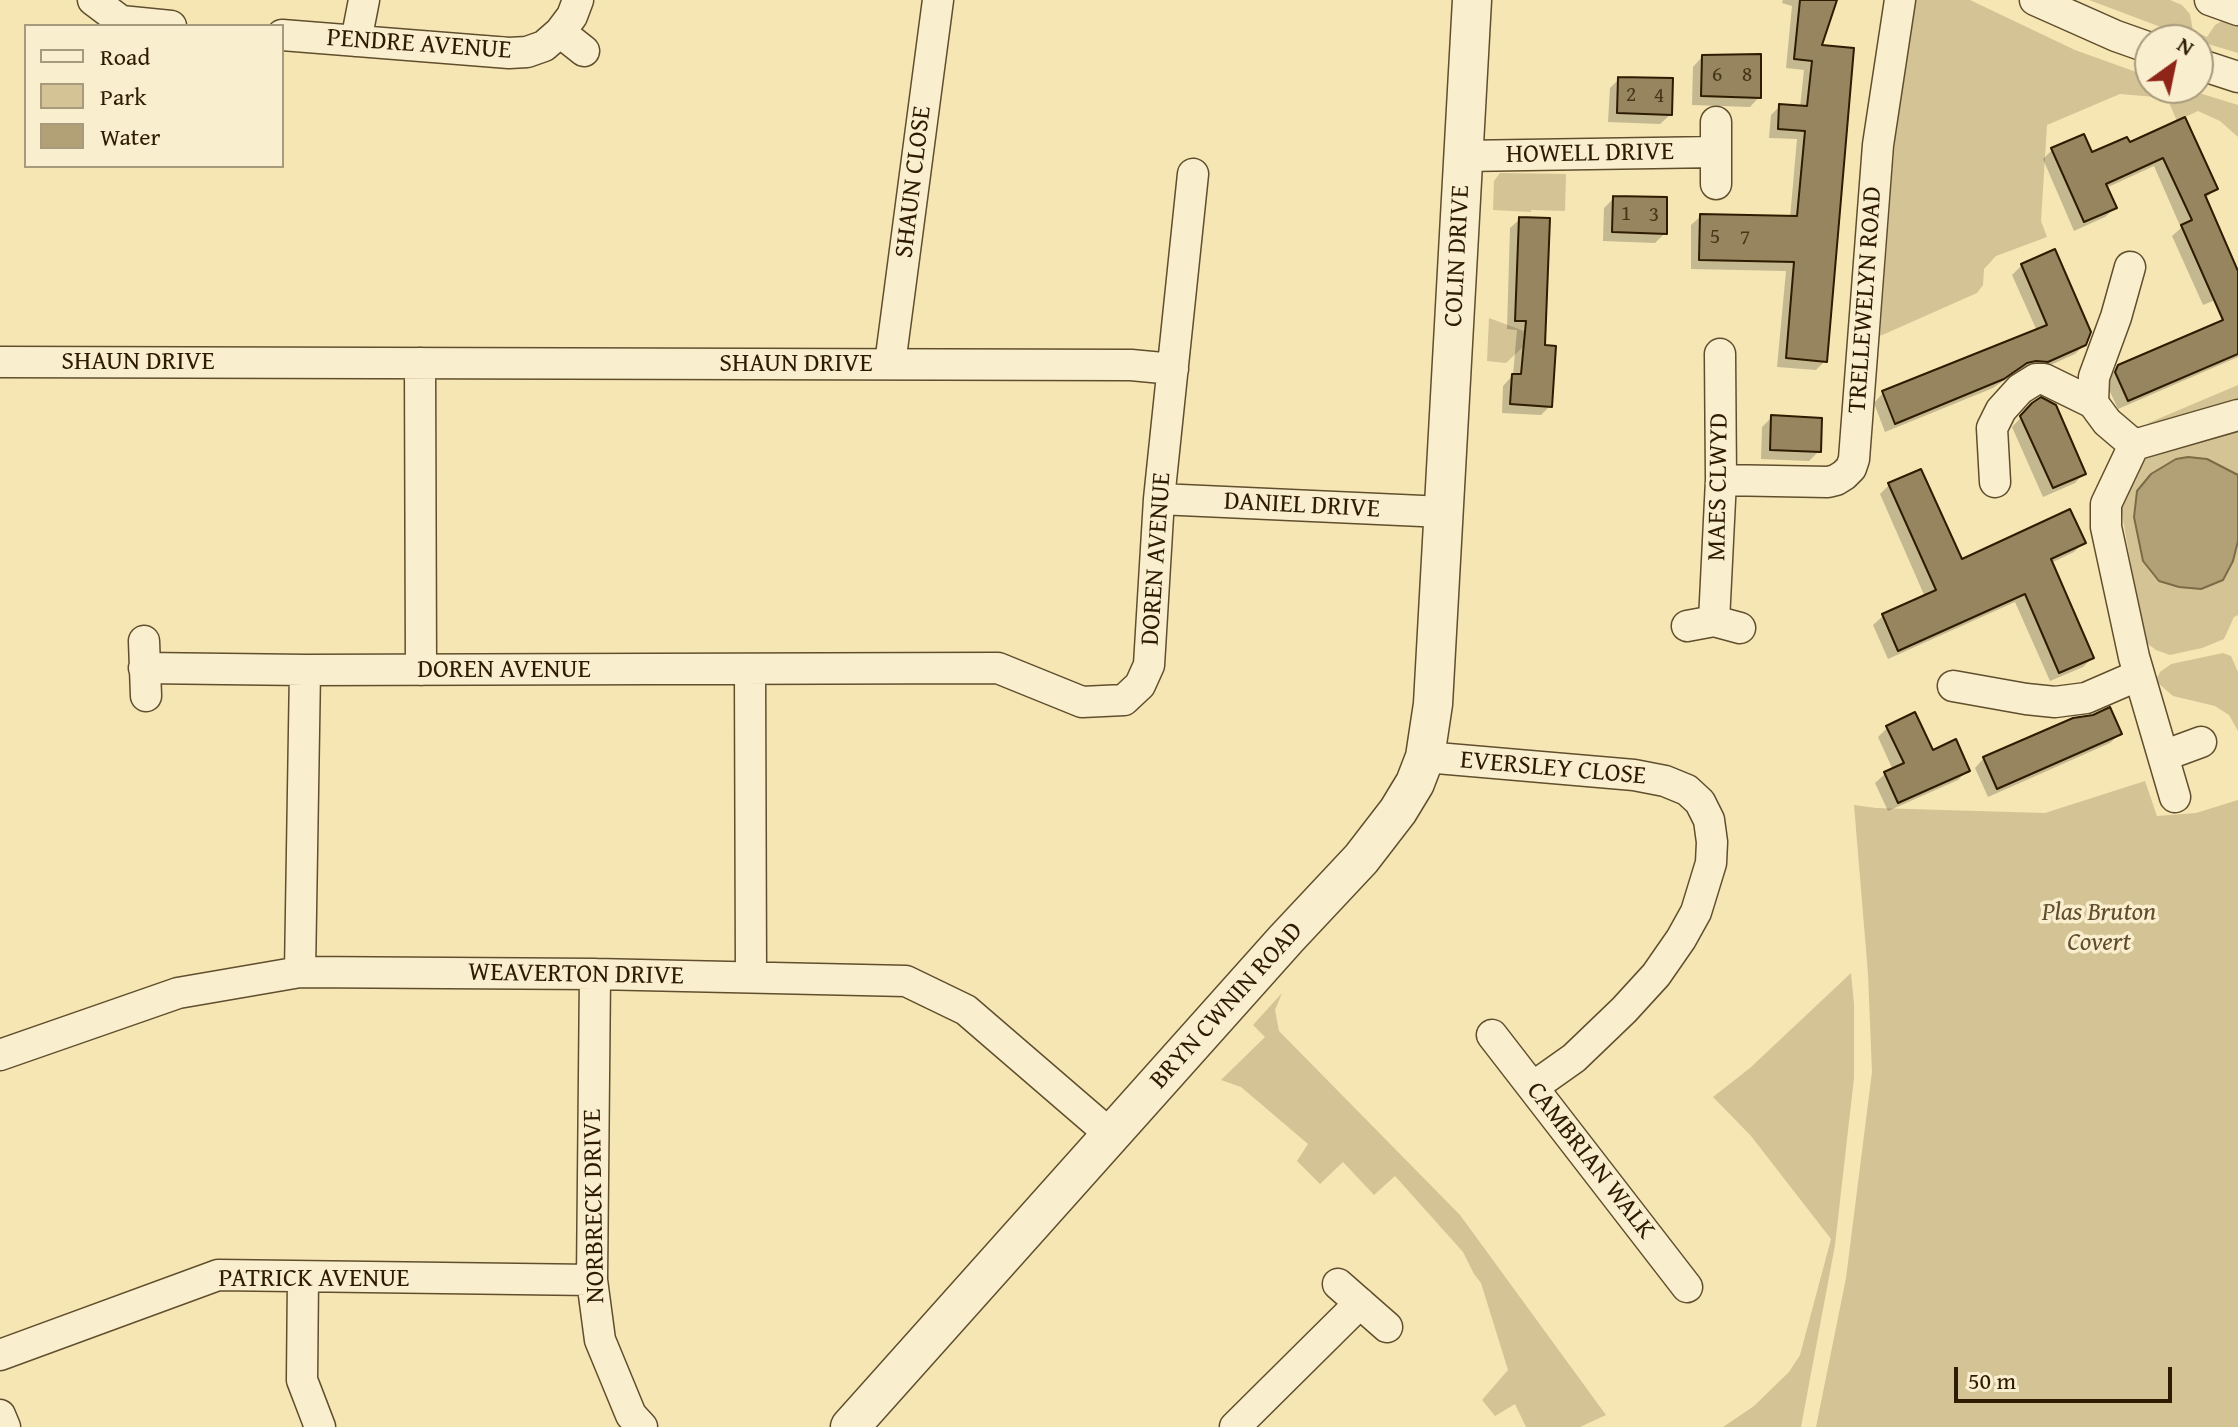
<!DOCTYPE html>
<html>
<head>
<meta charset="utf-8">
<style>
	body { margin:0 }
	#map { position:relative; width:2238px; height:1427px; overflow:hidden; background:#f6e6b4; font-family:"Gentium Book Plus",serif }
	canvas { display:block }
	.legend { position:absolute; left:24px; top:24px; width:260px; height:144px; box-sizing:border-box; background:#f9efce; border:2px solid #a89a7c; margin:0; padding:10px 14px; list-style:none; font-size:24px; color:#2e1b00 }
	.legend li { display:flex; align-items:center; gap:16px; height:40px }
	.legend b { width:40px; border:2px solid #a89a7c }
	.north { position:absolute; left:2134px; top:24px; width:80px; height:80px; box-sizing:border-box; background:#f9efce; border:2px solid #a89a7c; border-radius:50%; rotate:33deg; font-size:22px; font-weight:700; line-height:32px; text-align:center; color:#2e1b00 }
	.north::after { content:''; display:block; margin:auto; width:28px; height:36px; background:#8f2418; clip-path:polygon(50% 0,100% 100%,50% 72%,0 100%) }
	.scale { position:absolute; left:1954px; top:1367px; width:218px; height:36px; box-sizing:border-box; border:4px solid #2e1b00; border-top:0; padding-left:10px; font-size:24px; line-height:28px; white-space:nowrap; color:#2e1b00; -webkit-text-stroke:6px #f9efce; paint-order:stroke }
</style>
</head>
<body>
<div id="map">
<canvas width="2238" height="1427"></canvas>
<ul class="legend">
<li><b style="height:10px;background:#f9efce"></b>Road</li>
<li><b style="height:22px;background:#d4c395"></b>Park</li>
<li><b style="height:22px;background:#b2a177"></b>Water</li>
</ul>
<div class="north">N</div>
<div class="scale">50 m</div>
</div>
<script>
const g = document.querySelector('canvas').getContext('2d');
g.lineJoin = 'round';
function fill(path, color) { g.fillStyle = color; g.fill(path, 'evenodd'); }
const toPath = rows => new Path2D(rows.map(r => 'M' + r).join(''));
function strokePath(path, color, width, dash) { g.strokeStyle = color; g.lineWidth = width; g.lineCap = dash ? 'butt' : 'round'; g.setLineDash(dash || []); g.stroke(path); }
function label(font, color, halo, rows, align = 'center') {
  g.font = font + ' "Gentium Book Plus",serif'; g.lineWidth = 7; g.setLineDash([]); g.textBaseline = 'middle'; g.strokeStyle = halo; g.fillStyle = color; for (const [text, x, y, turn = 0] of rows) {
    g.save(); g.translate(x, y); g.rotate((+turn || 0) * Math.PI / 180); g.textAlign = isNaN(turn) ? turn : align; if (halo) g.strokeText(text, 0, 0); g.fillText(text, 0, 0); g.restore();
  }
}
const green = toPath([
	[1912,0,1970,0,2075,50,2150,77,2150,88,2183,88,2238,105,2238,137,2220,121,2198,111,2177,121,2167,98,2120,94,2047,125,2041,221,2047,237,1996,256,1984,269,1983,285,1977,293,1880,336,1899,86],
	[2089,0,2170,0,2182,5,2190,14,2193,31,2207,37,2215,25,2222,21,2232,20,2238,22,2238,53,2198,41],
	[1500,173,1566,174,1565,211,1531,210,1531,212,1493,210,1494,181],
	[1489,318,1524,331,1523,347,1506,363,1487,361],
	[2238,385,2238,403,2146,424],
	[2238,429,2238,475,2207,459,2237,544,2238,541,2238,615,2234,617,2224,639,2202,648,2170,655,2156,650,2144,641,2121,508,2135,467,2151,453],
	[2223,653,2231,656,2238,672,2238,731,2229,715,2215,706,2173,696,2158,683,2157,678,2160,672,2171,664],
	[2145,781,2157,816,2196,813,2238,800,2238,1427,1816,1427,1846,1278,1872,1072,1868,974,1854,805,1876,808,2045,813],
	[1851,973,1854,1004,1854,1078,1835,1245,1801,1427,1723,1427,1754,1406,1789,1372,1800,1355,1831,1239,1751,1136,1713,1097,1750,1068],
	[1282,993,1275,1010,1279,1031,1460,1215,1606,1415,1580,1427,1526,1427,1515,1404,1495,1416,1482,1400,1508,1370,1481,1283,1474,1274,1463,1252,1395,1176,1374,1195,1343,1162,1320,1184,1297,1161,1308,1144,1241,1087,1221,1080,1265,1037,1253,1025]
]);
const water = toPath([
	[2188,457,2207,459,2238,475,2238,541,2233,561,2223,580,2201,589,2179,587,2159,581,2143,561,2134,517,2137,491,2151,474,2176,459,2188,457]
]);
const shadow = toPath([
	[1783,0,1835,0,1820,47,1825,361,1816,370,1777,367,1786,271,1691,269,1691,225,1701,216,1790,218,1797,139,1769,138,1771,115,1780,106,1800,107,1804,70,1786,68,1792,6,1782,3],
	[1702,57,1759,97,1750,107,1692,105,1693,67],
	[1619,79,1670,115,1660,124,1608,122,1610,88],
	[2184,120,2216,189,2206,198,2238,276,2238,287,2232,293,2203,305,2172,236,2181,228,2154,166,2106,188,2115,208,2105,217,2074,231,2043,159,2052,150,2091,155,2129,145],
	[1614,198,1665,233,1655,243,1603,241,1604,208],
	[1520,219,1543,347,1550,406,1541,415,1502,413,1503,386,1513,375,1517,330,1507,329,1510,228],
	[2022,265,2085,344,2075,354,2037,371,2025,370,2016,372,1993,388,1885,432,1874,403,1883,393,2037,331,2012,275],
	[2238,317,2238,357,2118,409,2106,383,2108,377,2119,367],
	[2033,405,2084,473,2075,483,2043,497,2012,427],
	[1772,417,1819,451,1809,461,1761,459,1762,427],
	[1889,485,1961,562,2083,543,2074,552,2051,563,2092,658,2083,667,2050,681,2015,602,1888,659,1873,625,1883,616,1925,597,1880,494],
	[1888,727,1932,753,1968,770,1958,780,1888,811,1875,783,1885,774,1893,770,1878,737],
	[2120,734,2110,743,1988,797,1975,768,1984,758]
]);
const building = toPath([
	[1800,0,1837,0,1822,45,1854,48,1827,362,1786,358,1794,262,1699,260,1700,214,1797,216,1805,131,1778,129,1779,104,1807,106,1812,61,1794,59,1800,0],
	[1761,54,1761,98,1701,96,1702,55,1761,54],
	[1618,77,1673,78,1672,115,1617,113,1618,77],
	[2185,117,2218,189,2205,195,2238,271,2238,354,2128,401,2115,372,2118,365,2223,320,2181,225,2192,220,2163,158,2106,184,2117,208,2084,222,2051,148,2084,134,2092,152,2127,137,2130,142,2185,117],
	[1613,196,1667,197,1667,234,1612,232,1613,196],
	[1519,217,1550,218,1545,345,1556,346,1552,407,1510,404,1512,374,1521,374,1526,321,1515,321,1519,217],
	[2055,249,2091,332,2086,345,2048,362,2036,361,2027,363,2004,379,1895,424,1882,391,2047,325,2021,264,2055,249],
	[2041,397,2056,405,2086,474,2053,488,2020,416,2032,403,2041,397],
	[1771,415,1822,418,1821,452,1770,450,1771,415],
	[1921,469,1962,559,2070,509,2086,543,2051,559,2094,658,2059,673,2025,594,1898,651,1882,614,1936,590,1888,483,1921,469],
	[2110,707,2122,734,1997,789,1983,757,2073,718,2093,715,2110,707],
	[1915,712,1933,750,1956,739,1970,771,1898,803,1884,772,1904,763,1886,726,1915,712]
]);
const minor = toPath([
	[93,0,121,21,171,26],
	[2035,0,2116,36,2150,48],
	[2210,0,2238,10],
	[560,32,584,51],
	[282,35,509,53,527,52,544,46,560,32,572,16,578,0],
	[356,41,364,0],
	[2198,64,2238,77],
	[1463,156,1716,152],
	[1716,184,1716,122],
	[0,362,1131,365,1173,369],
	[420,363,421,670],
	[890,364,938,0],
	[2093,403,2094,377,2116,317,2130,267],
	[2134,445,2106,504,2106,527,2134,657,2163,756,2201,742],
	[2134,445,2238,415],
	[1721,480,1828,482,1836,480,1844,475,1851,468,1854,459,1878,145,1900,0],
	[1995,482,1992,428,2001,410,2020,389,2036,379,2044,379,2093,403,2107,422,2134,445],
	[1159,499,1444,512],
	[1714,621,1721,480,1720,354],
	[1687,626,1714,621,1740,628],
	[144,641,146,696],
	[144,668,305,670,998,668,1082,702,1124,700,1140,685,1149,665,1159,499,1193,174],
	[750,669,751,977],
	[1953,686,2026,699,2055,702,2086,698,2139,675],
	[2163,756,2175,797],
	[1425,757,1634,775,1665,781,1687,790,1700,802,1709,820,1712,842,1711,863,1696,912,1681,939,1656,975,1624,1010,1574,1058,1533,1087],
	[300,972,305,670],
	[595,974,592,1280,600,1340,631,1415,642,1427],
	[1492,1035,1687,1287],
	[0,1055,178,993,300,972,595,974,906,981,966,1010,1111,1135],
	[303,1277,302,1380,320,1427],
	[1338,1284,1387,1327],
	[0,1355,218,1275,592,1280],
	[0,1415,5,1427],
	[1235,1427,1360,1303]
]);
const tertiary = toPath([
	[850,1427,1286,939,1361,859,1398,811,1415,783,1425,757,1433,704,1472,0]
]);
const numberNames = [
	["6",1717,75],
	["8",1747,75],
	["2",1631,95],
	["4",1659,96],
	["1",1626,214],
	["3",1654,215],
	["5",1715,237],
	["7",1745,238]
];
const streetNames = [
	["PENDRE AVENUE",419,45,4],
	["HOWELL DRIVE",1590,154,-1],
	["SHAUN CLOSE",914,182,-83],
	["COLIN DRIVE",1458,256,-87],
	["TRELLEWELYN ROAD",1866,300,-86],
	["SHAUN DRIVE",138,362],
	["SHAUN DRIVE",796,364],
	["MAES CLWYD",1719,487,-89],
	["DANIEL DRIVE",1302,506,3],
	["DOREN AVENUE",1157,559,-86],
	["DOREN AVENUE",504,670],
	["EVERSLEY CLOSE",1553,769,5],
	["WEAVERTON DRIVE",576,975,1],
	["BRYN CWNIN ROAD",1227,1006,-48],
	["CAMBRIAN WALK",1590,1161,52],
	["NORBRECK DRIVE",595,1206,-91],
	["PATRICK AVENUE",314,1279]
];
const parkNames = [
	["Plas Bruton",2099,913],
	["Covert",2099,943]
];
fill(green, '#d4c395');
fill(water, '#b2a177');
strokePath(water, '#7d6b47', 2);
fill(shadow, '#0003');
fill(building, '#96855e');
strokePath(building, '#2e1b00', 2);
strokePath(minor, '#604e2d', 33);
strokePath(tertiary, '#604e2d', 41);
strokePath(minor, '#f9efce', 30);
strokePath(tertiary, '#f9efce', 38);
label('22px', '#483618', null, numberNames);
label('26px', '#2e1b00', '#f9efce', streetNames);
label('italic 26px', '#604d2d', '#f9efce', parkNames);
</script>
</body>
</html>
